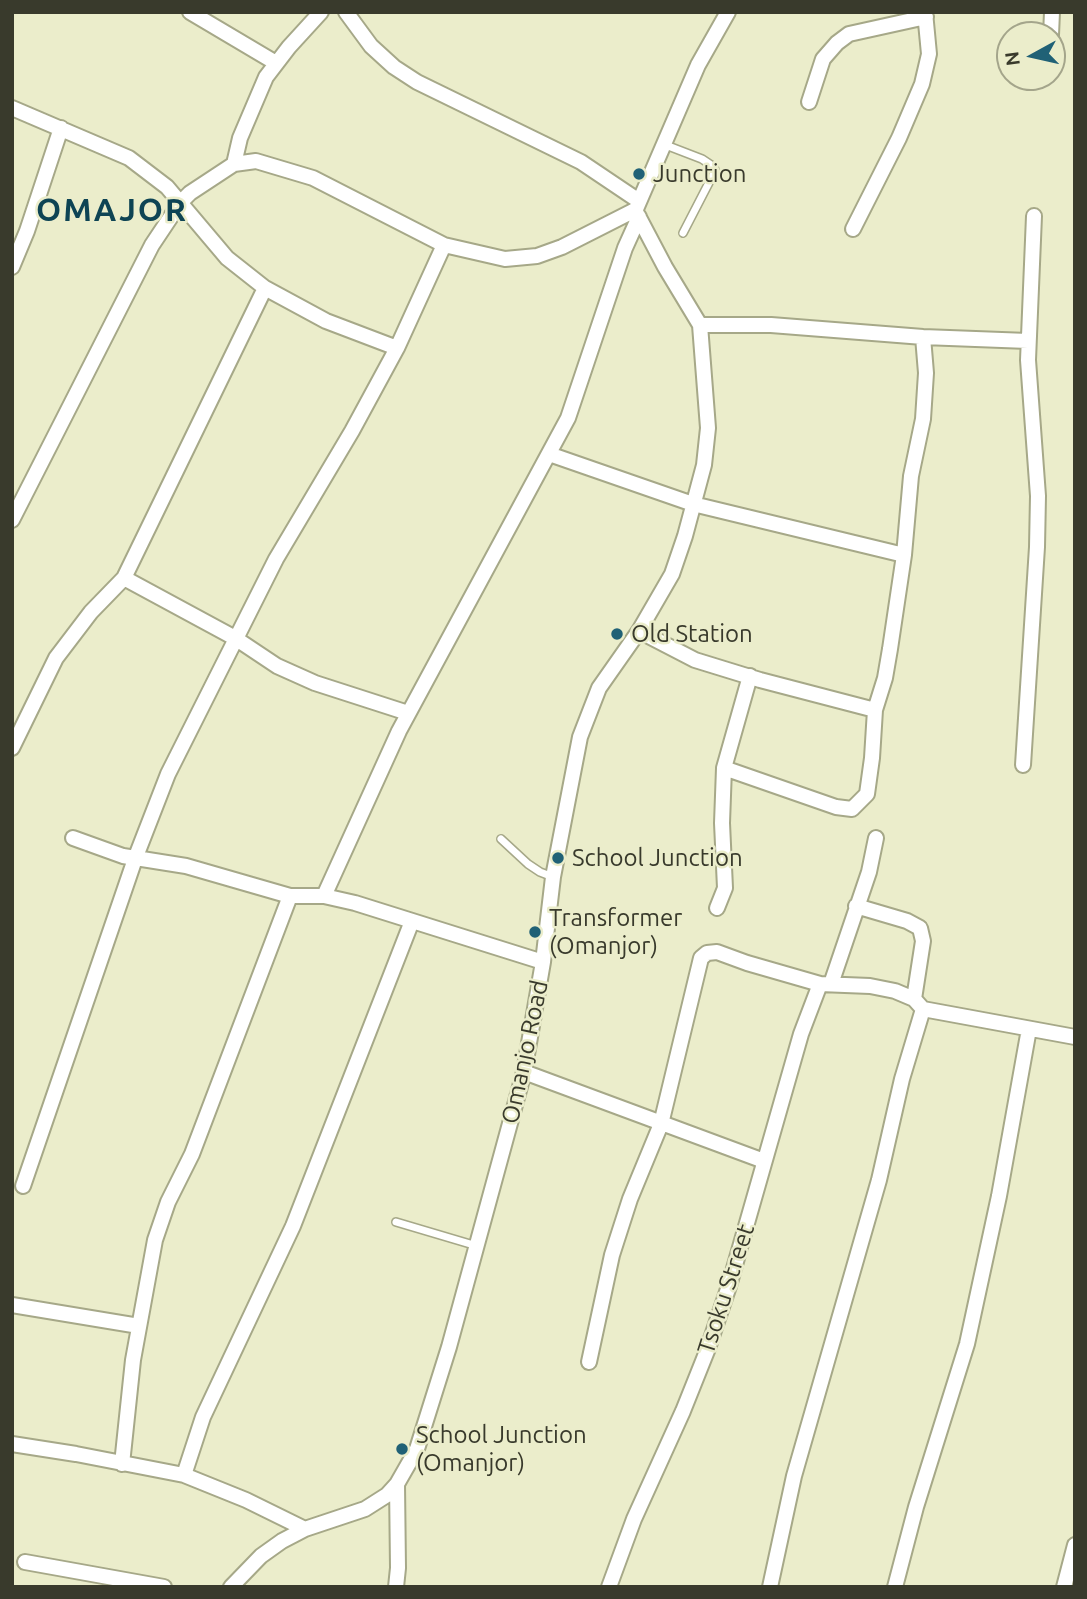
<!DOCTYPE html>
<html>
<head>
<meta charset="utf-8">
<style>
	body { margin:0 }
	#map { position:relative; width:1087px; height:1599px; overflow:hidden; background:#ebedcb; font-family:Ubuntu,sans-serif }
	canvas { display:block }
	.frame { position:absolute; inset:0; border:14px solid #393a2c; pointer-events:none }
	.north { position:absolute; left:996px; top:21px; width:70px; height:70px; box-sizing:border-box; background:#ebedcb; border:2px solid #a4a58b; border-radius:50%; rotate:262deg; font-size:19px; font-weight:700; line-height:28px; text-align:center; color:#393a2c }
	.north::after { content:''; display:block; margin:auto; width:24px; height:32px; background:#206176; clip-path:polygon(50% 0,100% 100%,50% 72%,0 100%) }
</style>
</head>
<body>
<div id="map">
<canvas width="1087" height="1599"></canvas>
<div class="frame"></div>
<div class="north">N</div>
</div>
<script>
const g = document.querySelector('canvas').getContext('2d');
g.lineJoin = 'round';
const toPath = rows => new Path2D(rows.map(r => 'M' + r).join(''));
function strokePath(path, color, width, dash) { g.strokeStyle = color; g.lineWidth = width; g.lineCap = dash ? 'butt' : 'round'; g.setLineDash(dash || []); g.stroke(path); }
function label(font, color, halo, rows, align = 'center') {
  g.font = font + ' Ubuntu,sans-serif'; g.lineWidth = 5; g.setLineDash([]); g.textBaseline = 'middle'; g.strokeStyle = halo; g.fillStyle = color; for (const [text, x, y, turn = 0] of rows) {
    g.save(); g.translate(x, y); g.rotate((+turn || 0) * Math.PI / 180); g.textAlign = isNaN(turn) ? turn : align; if (halo) g.strokeText(text, 0, 0); g.fillText(text, 0, 0); g.restore();
  }
}
const lane = toPath([
	[663,144,702,159,714,167,715,171,683,233],
	[501,839,528,864,540,872,553,877],
	[396,1222,477,1246]
]);
const street = toPath([
	[190,12,276,63],
	[346,12,371,46,394,67,417,82,581,162,639,201],
	[1051,35,1052,12],
	[809,102,823,59,837,43,849,34,926,17],
	[12,108,129,158,167,187,227,258,265,288,326,321,397,348],
	[234,164,240,138,266,77,289,47,321,12],
	[636,209,698,65,728,12],
	[853,229,899,138,922,84,929,54,925,12],
	[12,267,27,231,61,128],
	[700,325,771,325,923,337,1028,341],
	[549,454,693,504,904,555],
	[12,520,152,245,180,203,190,193,234,164,256,161,313,178,444,245,505,259,537,256,562,247,635,210],
	[124,578,235,638,277,666,315,683,408,713],
	[639,631,695,660,760,680,875,710],
	[12,748,56,658,91,612,124,578,265,288],
	[1023,765,1037,547,1038,496,1028,360,1034,216],
	[724,768,836,807,852,809,867,794,872,758,875,710,885,678,890,649,904,555,911,476,923,419,926,373,923,337],
	[73,838,123,856,186,866,290,896,324,896,355,903,543,962],
	[324,896,399,731,568,418,625,248,639,217],
	[856,906,907,921,920,928,923,941,914,999],
	[717,908,725,888,722,823,724,768,750,676],
	[831,984,869,872,876,838],
	[524,1072,764,1161],
	[23,1186,135,859,168,774,276,559,352,431,397,348,444,245],
	[12,1305,139,1326],
	[589,1362,612,1255,630,1199,661,1124,701,958,707,953,717,952,747,963,820,984,870,986,895,991,914,999,923,1009,1075,1037],
	[12,1444,76,1454,184,1475,246,1500,305,1529],
	[122,1464,133,1360,155,1240,168,1202,192,1154,290,896],
	[184,1475,203,1417,293,1226,412,921],
	[25,1562,164,1587],
	[231,1587,261,1556,282,1541,305,1529,365,1509,387,1495,397,1484,417,1449,449,1347,524,1072,543,962,553,877,580,737,599,688,639,631,672,574,685,536,704,465,708,428,700,325,665,267,635,210],
	[396,1587,398,1568,397,1484],
	[609,1587,634,1519,683,1411,707,1351,729,1286,801,1034,820,984],
	[770,1587,794,1476,879,1180,902,1079,923,1009],
	[895,1587,916,1507,967,1344,999,1196,1029,1029],
	[1064,1587,1075,1545]
]);
const markers = [
	[639,174,7,"#206176"],
	[617,634,7,"#206176"],
	[558,858,7,"#206176"],
	[535,932,7,"#206176"],
	[402,1449,7,"#206176"]
];
const poiNames = [
	["Junction",653,174],
	["Old Station",631,634],
	["School Junction",572,858],
	["Transformer",549,918],
	["(Omanjor)",549,946],
	["School Junction",416,1435],
	["(Omanjor)",416,1463]
];
const streetNames = [
	["Omanjo Road",525,1052,-78],
	["Tsoku Street",726,1289,-72]
];
const districtNames = [
	["OMAJOR",112,210]
];
strokePath(lane, '#a6a888', 10);
strokePath(street, '#a6a888', 18);
strokePath(lane, '#fff', 7);
strokePath(street, '#fff', 14);
for (const [x, y, r, color] of markers) { const dot = new Path2D(); dot.arc(x, y, r, 0, 2 * Math.PI); g.fillStyle = color; g.fill(dot); strokePath(dot, '#ebedcb', 2.5); }
label('24px', '#393a2c', '#ebedcb', poiNames, 'left');
label('24px', '#393a2c', '#ebedcb', streetNames);
g.letterSpacing = '2px';
label('bold 32px', '#0e4454', '#ebedcb', districtNames);
g.letterSpacing = '0px';
</script>
</body>
</html>
